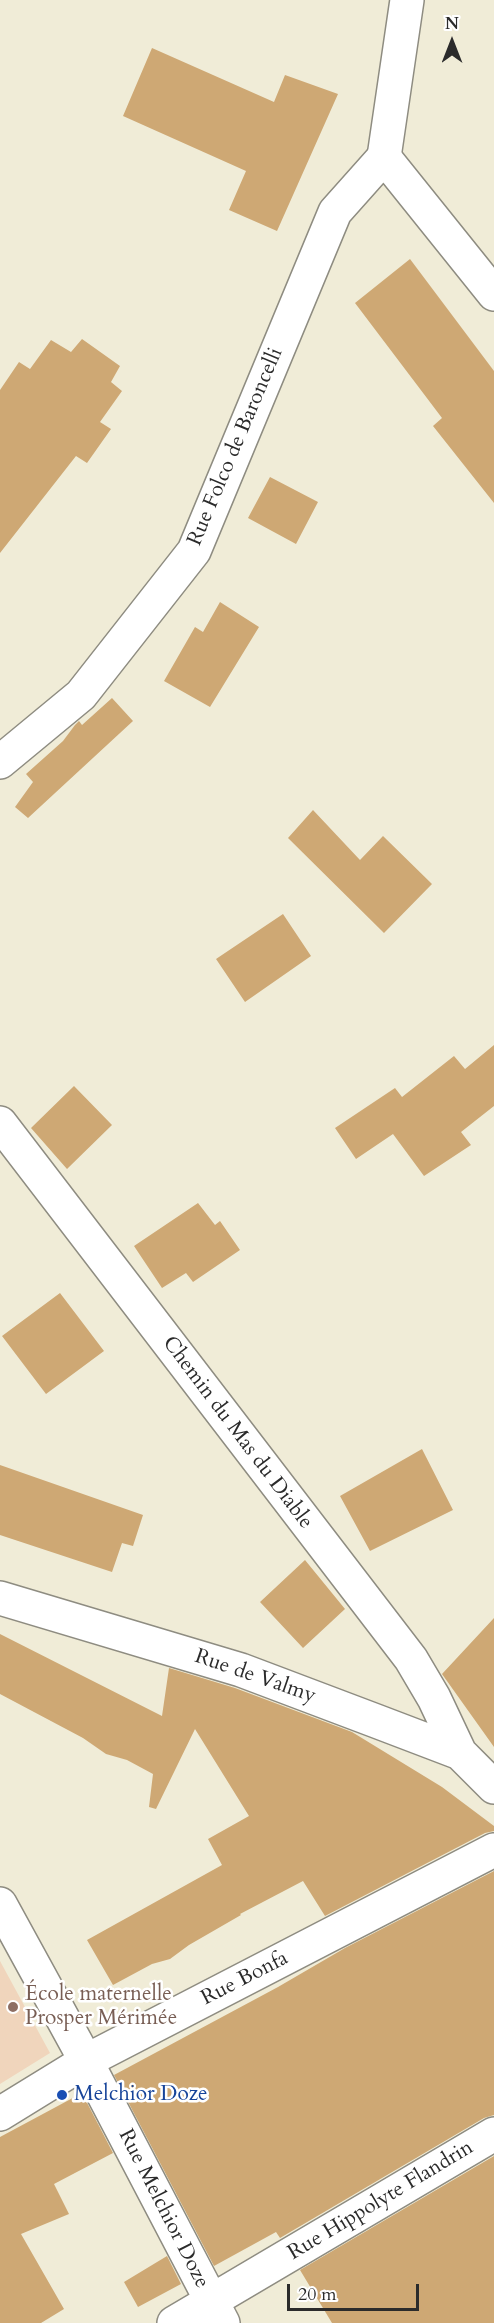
<!DOCTYPE html>
<html>
<head>
<meta charset="utf-8">
<style>
	body { margin:0 }
	#map { position:relative; width:494px; height:2323px; overflow:hidden; background:#f0ecd7; font-family:Cardo,serif }
	canvas { display:block }
	.north { position:absolute; left:422px; top:12px; width:60px; height:60px; -webkit-text-stroke:4px #fff; paint-order:stroke; rotate:0deg; font-size:16px; font-weight:700; line-height:24px; text-align:center; color:#2b2b2b }
	.north::after { content:''; display:block; margin:auto; width:21px; height:27px; background:#2b2b2b; clip-path:polygon(50% 0,100% 100%,50% 72%,0 100%) }
	.scale { position:absolute; left:287px; top:2284px; width:132px; height:27px; box-sizing:border-box; border:3px solid #2b2b2b; border-top:0; padding-left:8px; font-size:18px; line-height:21px; white-space:nowrap; color:#2b2b2b; -webkit-text-stroke:4px #fff; paint-order:stroke }
</style>
</head>
<body>
<div id="map">
<canvas width="494" height="2323"></canvas>
<div class="north">N</div>
<div class="scale">20 m</div>
</div>
<script>
const g = document.querySelector('canvas').getContext('2d');
g.lineJoin = 'round';
function fill(path, color) { g.fillStyle = color; g.fill(path, 'evenodd'); }
const toPath = rows => new Path2D(rows.map(r => 'M' + r).join(''));
function strokePath(path, color, width, dash) { g.strokeStyle = color; g.lineWidth = width; g.lineCap = dash ? 'butt' : 'round'; g.setLineDash(dash || []); g.stroke(path); }
function label(font, color, halo, rows, align = 'center') {
  g.font = font + ' Cardo,serif'; g.lineWidth = 5; g.setLineDash([]); g.textBaseline = 'middle'; g.strokeStyle = halo; g.fillStyle = color; for (const [text, x, y, turn = 0] of rows) {
    g.save(); g.translate(x, y); g.rotate((+turn || 0) * Math.PI / 180); g.textAlign = isNaN(turn) ? turn : align; if (halo) g.strokeText(text, 0, 0); g.fillText(text, 0, 0); g.restore();
  }
}
const built = toPath([
	[0,1961,50,2053,0,2084]
]);
const building = toPath([
	[152,48,274,102,285,75,338,94,277,231,229,210,246,171,123,116],
	[410,259,494,371,494,503,433,426,442,418,355,303],
	[82,339,120,366,111,382,122,391,100,422,111,429,87,463,76,456,0,553,0,390,19,362,30,369,51,340,71,352],
	[270,477,318,502,296,544,248,518],
	[220,602,259,627,210,707,164,681,195,627,203,632],
	[112,698,133,721,28,818,15,807,33,782,26,774,63,741,75,725,79,721,82,725],
	[313,810,360,860,383,836,432,884,384,933,288,838],
	[283,914,311,956,245,1002,216,959],
	[494,1045,494,1106,461,1132,471,1145,424,1176,393,1134,356,1159,335,1128,395,1088,402,1097,454,1056,465,1069],
	[74,1086,112,1125,67,1169,31,1128],
	[198,1203,215,1225,220,1221,240,1250,193,1282,186,1273,162,1288,134,1246],
	[60,1293,104,1351,46,1394,2,1336],
	[422,1449,453,1510,370,1551,340,1496],
	[0,1465,143,1515,133,1546,122,1543,112,1572,0,1535],
	[305,1560,345,1609,303,1648,260,1602],
	[494,1618,494,1747,442,1674],
	[0,1634,162,1716,169,1668,235,1688,352,1732,442,1787,494,1826,494,1831,485,1833,325,1916,303,1881,240,1914,241,1915,189,1945,170,1959,152,1964,113,1985,87,1940,222,1865,208,1839,249,1816,195,1729,156,1809,149,1807,153,1774,127,1760,106,1754,83,1738,0,1694],
	[494,1871,494,2115,484,2118,280,2238,276,2232,214,2266,114,2075,278,1987,345,1948],
	[82,2093,113,2153,54,2184,69,2214,21,2234,64,2309,41,2323,0,2323,0,2137],
	[494,2156,494,2323,332,2323,300,2270],
	[167,2256,181,2284,138,2307,124,2282]
]);
const minor = toPath([
	[384,157,407,0],
	[0,1123,411,1659,434,1698,460,1753],
	[0,1598,241,1670,376,1721,460,1753,494,1787],
	[0,1904,86,2061,223,2323],
	[174,2323,494,2134]
]);
const tertiary = toPath([
	[0,762,81,695,194,551,335,212,384,157,494,294],
	[0,2114,86,2061,494,1850]
]);
const markers = [
	[13,2007,6,"#8d6e63"],
	[62,2095,6,"#1a4fb4"]
];
const streetNames = [
	["Rue Folco de Baroncelli",236,447,-67],
	["Chemin du Mas du Diable",237,1433,53],
	["Rue de Valmy",255,1677,19],
	["Rue Bonfa",245,1979,-27],
	["Rue Hippolyte Flandrin",381,2201,-31],
	["Rue Melchior Doze",163,2209,63]
];
const educationNames = [
	["École maternelle",25,1995],
	["Prosper Mérimée",25,2019]
];
const transitNames = [
	["Melchior Doze",74,2095]
];
fill(built, '#f0d5bc');
fill(building, '#cea874');
strokePath(minor, '#8e8c81', 36);
strokePath(tertiary, '#8e8c81', 36);
strokePath(minor, '#fff', 33);
strokePath(tertiary, '#fff', 33);
for (const [x, y, r, color] of markers) { const dot = new Path2D(); dot.arc(x, y, r, 0, 2 * Math.PI); g.fillStyle = color; g.fill(dot); strokePath(dot, '#fff', 2); }
label('21px', '#2b2b2b', '#fff', streetNames);
label('21px', '#785e54', '#fff', educationNames, 'left');
label('21px', '#164399', '#fff', transitNames, 'left');
</script>
</body>
</html>
